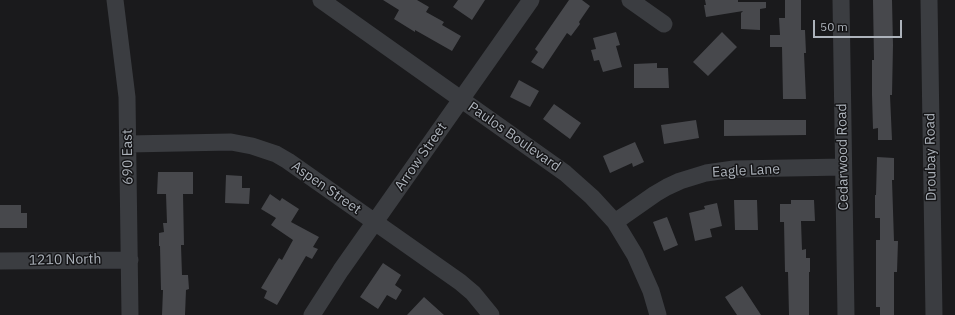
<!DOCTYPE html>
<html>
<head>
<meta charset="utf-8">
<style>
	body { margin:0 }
	#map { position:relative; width:955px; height:315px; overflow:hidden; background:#1a1a1c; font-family:"IBM Plex Sans",sans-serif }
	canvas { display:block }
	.scale { position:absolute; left:813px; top:20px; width:89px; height:18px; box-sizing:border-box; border:2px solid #adb3bb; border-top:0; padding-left:5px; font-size:12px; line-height:14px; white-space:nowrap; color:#adb3bb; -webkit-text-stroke:3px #151517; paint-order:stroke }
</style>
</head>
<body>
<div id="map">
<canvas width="955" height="315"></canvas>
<div class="scale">50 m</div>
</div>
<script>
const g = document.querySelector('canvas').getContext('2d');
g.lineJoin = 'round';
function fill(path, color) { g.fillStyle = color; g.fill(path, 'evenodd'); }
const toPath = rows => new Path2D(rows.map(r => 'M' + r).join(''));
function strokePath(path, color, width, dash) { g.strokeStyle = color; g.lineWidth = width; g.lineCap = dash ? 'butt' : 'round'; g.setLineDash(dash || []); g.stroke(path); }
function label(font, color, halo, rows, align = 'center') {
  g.font = font + ' "IBM Plex Sans",sans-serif'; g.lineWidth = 3; g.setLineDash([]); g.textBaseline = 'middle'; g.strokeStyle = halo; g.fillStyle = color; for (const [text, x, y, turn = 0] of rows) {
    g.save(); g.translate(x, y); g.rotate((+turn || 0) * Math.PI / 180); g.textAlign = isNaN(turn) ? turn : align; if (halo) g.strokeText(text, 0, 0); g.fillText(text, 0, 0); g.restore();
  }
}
const building = toPath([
	[383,0,417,0,429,7,426,12,444,22,442,25,461,36,452,51,415,30,415,32,394,19,399,10],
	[458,0,485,0,472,20,453,7],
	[569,0,582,0,590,6,579,22,580,24,571,36,567,33,543,69,531,62,538,52,535,49],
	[705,0,738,0,738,2,766,2,766,8,760,9,760,30,741,29,741,13,743,11,706,17,704,5,706,5],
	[785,0,801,0,801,30,805,30,806,53,804,53,806,99,783,99,782,47,770,47,770,35,780,35,779,18,785,18],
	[873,0,892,0,893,45,892,95,890,95,892,140,878,140,878,128,873,129,872,95,872,60,874,60],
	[616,32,620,45,616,46,622,67,603,72,599,60,594,61,591,50,596,49,593,38],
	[722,32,737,47,708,76,693,62],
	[657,63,657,68,668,68,669,88,634,88,634,64],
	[519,80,539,91,530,107,510,97],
	[554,104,581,123,570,139,543,119],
	[696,120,699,138,664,144,661,125],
	[724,120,806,120,806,135,724,136],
	[635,142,644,162,633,167,632,163,610,173,603,156],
	[877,157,894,158,894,180,892,180,894,241,898,241,897,272,894,272,894,315,880,315,880,307,876,307,876,240,880,240,880,218,875,218,875,195,876,195],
	[158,172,193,172,193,194,183,194,184,245,181,245,182,275,188,275,189,289,186,290,185,315,162,315,163,290,161,290,160,246,159,246,159,233,164,232,163,223,167,223,166,194,157,194],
	[226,175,242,176,242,188,250,188,249,204,225,203],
	[270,194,280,201,282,198,299,209,291,222,319,237,313,247,318,249,312,259,306,256,277,305,264,298,267,291,261,288,279,258,282,260,293,240,271,225,276,218,261,209],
	[734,200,757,200,758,230,735,230],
	[791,200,814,200,815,221,801,221,802,250,806,249,806,258,810,258,810,272,809,272,809,315,789,315,788,272,785,272,784,222,780,222,780,204,791,204],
	[717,203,722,226,710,229,712,237,695,241,689,213,705,209,704,206],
	[0,205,21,205,21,213,27,213,27,228,0,228],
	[667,217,678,245,664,251,653,222],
	[383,263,401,275,395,285,402,290,396,300,387,295,378,309,360,297],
	[742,286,761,315,737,315,725,297],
	[424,297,444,315,407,315]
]);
const minor = toPath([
	[115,0,127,97,130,315],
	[321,0,565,173,592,197,615,222,635,255,651,291,658,315],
	[630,0,664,24],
	[841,0,846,315],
	[929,0,934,315],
	[128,144,231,142,252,146,276,154,288,161,460,282,473,293,491,315],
	[615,222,655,194,667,187,680,181,706,173,734,169,843,167],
	[0,261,130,260],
	[312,315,341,270,531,0]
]);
const streetNames = [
	["Paulos Boulevard",514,137,35],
	["690 East",128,157,-91],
	["Arrow Street",421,157,-55],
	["Cedarwood Road",843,157,-91],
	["Droubay Road",931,157,-91],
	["Eagle Lane",746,171,-3],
	["Aspen Street",326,188,35],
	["1210 North",65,260,-1]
];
fill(building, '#47484c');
strokePath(minor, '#3b3d41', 17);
label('14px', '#adb3bb', '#151517', streetNames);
</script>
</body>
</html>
